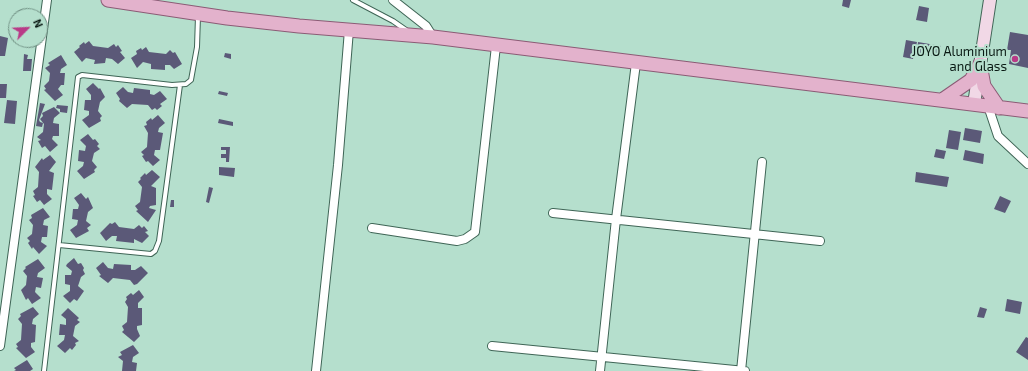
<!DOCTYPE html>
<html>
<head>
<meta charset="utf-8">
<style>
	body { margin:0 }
	#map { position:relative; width:1028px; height:371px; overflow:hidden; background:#b5dfcd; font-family:"Exo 2",sans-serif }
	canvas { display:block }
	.north { position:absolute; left:8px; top:8px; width:40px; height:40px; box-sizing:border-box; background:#b5dfcd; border:1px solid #709083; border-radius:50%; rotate:66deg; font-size:11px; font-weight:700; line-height:16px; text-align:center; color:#091913 }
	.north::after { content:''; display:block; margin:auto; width:14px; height:18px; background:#b93a87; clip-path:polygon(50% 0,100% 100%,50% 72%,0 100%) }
</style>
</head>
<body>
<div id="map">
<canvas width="1028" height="371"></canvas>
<div class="north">N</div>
</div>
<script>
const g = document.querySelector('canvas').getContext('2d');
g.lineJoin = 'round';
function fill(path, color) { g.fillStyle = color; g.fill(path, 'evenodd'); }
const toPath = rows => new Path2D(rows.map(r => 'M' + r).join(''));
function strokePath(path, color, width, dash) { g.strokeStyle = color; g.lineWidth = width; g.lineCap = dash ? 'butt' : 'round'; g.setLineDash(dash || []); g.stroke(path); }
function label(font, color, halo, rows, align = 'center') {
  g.font = font + ' "Exo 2",sans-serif'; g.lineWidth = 4; g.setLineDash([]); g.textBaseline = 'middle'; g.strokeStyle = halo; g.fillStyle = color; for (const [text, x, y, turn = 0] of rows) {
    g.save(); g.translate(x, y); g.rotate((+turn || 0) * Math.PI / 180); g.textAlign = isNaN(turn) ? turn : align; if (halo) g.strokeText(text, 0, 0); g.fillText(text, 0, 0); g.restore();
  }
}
const building = toPath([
	[843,0,851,0,849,8,842,6],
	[919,6,929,8,927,22,916,20],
	[1010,32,1028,35,1028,68,1009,64,1011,50,1007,50],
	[0,36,8,38,5,56,0,56],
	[906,40,917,42,913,59,903,57],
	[89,41,93,46,108,48,114,44,116,47,118,45,122,51,120,52,125,58,118,64,112,59,106,58,105,63,94,64,95,60,86,58,82,62,74,52,80,47,79,46,84,42,85,44],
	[918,42,941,46,940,57,917,53],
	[146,47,149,52,166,54,170,50,173,53,175,52,182,64,174,69,170,65,165,65,165,70,151,69,151,64,143,62,137,68,131,58,137,54,136,51,141,48,142,50],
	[225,53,231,54,231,59,224,57],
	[24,54,28,55,27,59,32,59,31,71,23,71],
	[61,55,67,65,61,69,60,73,65,73,64,85,61,85,58,89,63,95,55,101,44,90,46,89,44,86,49,81,50,73,45,68,50,65,48,63],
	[93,83,99,89,100,88,105,97,100,102,98,111,102,116,100,118,101,121,89,128,82,120,89,115,89,111,84,110,85,100,91,100,91,95,86,89],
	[0,84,7,84,6,98,0,98],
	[123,87,128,92,133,93,134,88,150,90,150,94,154,95,160,91,167,99,160,104,162,106,157,110,155,108,152,110,148,105,132,104,127,108,119,101,120,99,116,93],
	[219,91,228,93,227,96,218,94],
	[7,100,17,101,15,124,4,123],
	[40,103,45,104,39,120,40,122,43,123,42,127,36,126],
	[57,105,68,106,67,113,60,112,60,109,56,108],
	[54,107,60,113,54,118,53,123,59,124,59,136,53,136,52,139,58,145,50,152,45,146,42,148,38,141,41,140,37,137,43,132,44,124,40,119,43,116,42,113],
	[158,115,165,123,159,128,158,132,163,133,160,150,155,150,154,155,160,160,153,166,148,161,146,162,142,156,144,155,141,152,147,147,148,133,144,126,147,125,146,122,151,118,152,120],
	[219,119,233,122,233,126,218,123],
	[965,128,982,131,980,143,963,140],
	[949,130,961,132,958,150,946,148],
	[88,134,93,140,95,139,99,144,97,146,100,149,94,153,92,161,97,167,94,170,95,172,84,179,77,171,83,166,84,162,78,161,79,150,85,151,86,146,80,140],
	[221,147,230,147,229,162,226,162,226,158,221,158,221,154,226,154,226,150,221,150],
	[936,149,946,151,944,159,934,157],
	[965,150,984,154,983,164,963,160],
	[50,155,56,162,49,171,54,173,52,190,47,189,47,194,52,199,44,205,40,200,37,202,33,196,35,195,33,191,38,187,39,172,35,167,42,158,43,160],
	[219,167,235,168,234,177,219,175],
	[152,170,160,177,151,186,156,188,156,205,150,206,149,208,156,210,148,222,136,211,138,210,135,206,140,202,142,187,138,182,141,179,140,178,145,173,146,175],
	[916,172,949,177,947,187,915,182],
	[209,187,213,188,209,203,206,202],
	[81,193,86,199,88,197,93,208,88,212,86,221,91,225,87,228,89,231,76,238,70,230,77,225,78,220,72,219,73,209,78,209,79,205,74,198],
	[1000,196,1011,201,1005,213,994,209],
	[171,200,174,200,174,207,170,207],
	[43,208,50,217,44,220,43,225,48,226,47,237,42,237,41,242,47,246,39,254,33,247,32,249,28,243,30,241,27,238,32,234,33,225,29,220,32,218,31,215],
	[115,222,119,227,134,229,139,225,142,228,144,226,148,231,145,232,149,236,142,243,134,239,134,243,116,241,117,236,112,236,106,241,100,233,110,223,112,224],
	[74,258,78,264,81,263,84,268,83,270,85,274,81,277,78,286,84,291,77,301,74,299,70,303,63,296,70,291,70,285,65,284,65,275,71,275,72,271,66,266,67,264],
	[38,259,45,268,38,273,37,277,43,278,41,288,36,287,35,292,41,298,32,304,28,298,26,300,21,290,26,285,27,276,23,271,26,268,25,267],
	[103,262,108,268,113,269,114,264,131,265,131,270,135,270,141,266,148,273,137,284,134,285,130,280,113,278,108,283,99,276,101,275,96,268],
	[139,290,144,297,138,303,138,308,142,308,142,325,137,326,137,329,140,336,134,342,122,332,124,330,122,326,127,322,128,307,125,302,127,299,126,297,131,293,133,295],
	[1007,299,1022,302,1020,314,1005,311],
	[33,307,39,314,33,319,32,324,36,325,35,342,31,343,31,347,35,352,26,358,16,348,18,347,16,344,21,340,22,324,18,319,21,316,20,314],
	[980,307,987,309,984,318,977,317],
	[68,308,79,318,77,320,80,322,75,326,73,336,79,341,75,343,76,345,72,350,70,348,65,353,57,346,64,340,65,335,59,335,60,324,66,325,66,319,61,315],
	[1026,337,1028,338,1028,360,1016,352],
	[133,345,139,353,133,357,132,362,137,363,136,371,122,371,123,361,118,357,122,355,120,352],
	[27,360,33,369,30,371,14,371,16,370,14,368]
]);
const lane = toPath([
	[353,0,393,21,406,30],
	[59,245,151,254,155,251,159,241,180,85],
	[44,371,78,77,82,75,172,85,186,84,191,80,197,47,198,16]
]);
const street = toPath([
	[393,0,426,26,433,37],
	[988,106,998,136,1028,164],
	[553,213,820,241],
	[372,228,457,241,465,239,475,232,496,46],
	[0,346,47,0],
	[492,346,745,371],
	[316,371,338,165,349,30],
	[600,371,616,219,636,63],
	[741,371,762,162]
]);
const secondary = toPath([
	[974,104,990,0]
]);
const primary = toPath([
	[108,0,227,18,299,26,433,37,1028,111],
	[980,64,984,86,999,108],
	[942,100,971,80,980,64]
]);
const markers = [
	[1015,59,4,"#b93a87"]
];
const poiNames = [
	["JOYO Aluminium",1007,52],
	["and Glass",1007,67]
];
fill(building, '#5b5978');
strokePath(lane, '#3f6556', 6);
strokePath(street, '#3f6556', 10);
strokePath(secondary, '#3f6556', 14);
strokePath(primary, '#8b5b75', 15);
strokePath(lane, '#fff', 4);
strokePath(street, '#fff', 8);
strokePath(secondary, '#f1d8e6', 12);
strokePath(primary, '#e3b2cc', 13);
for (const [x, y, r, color] of markers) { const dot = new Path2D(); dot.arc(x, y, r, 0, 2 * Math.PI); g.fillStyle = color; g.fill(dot); strokePath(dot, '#b5dfcd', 1.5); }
label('13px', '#091913', '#b5dfcd', poiNames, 'right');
</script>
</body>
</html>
